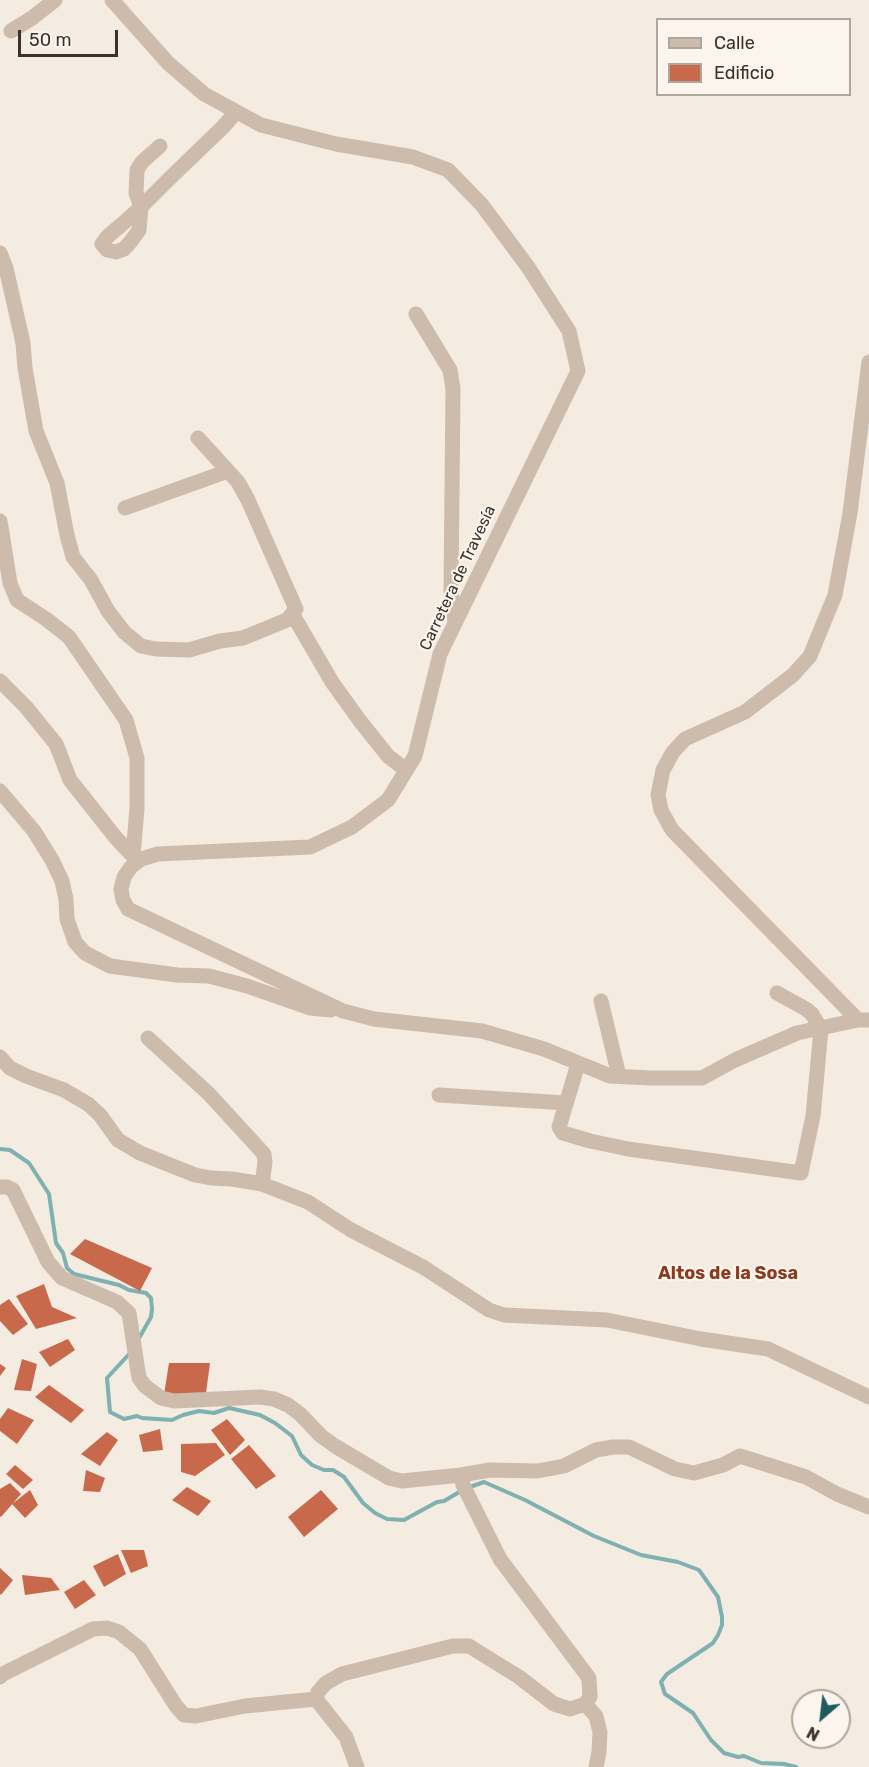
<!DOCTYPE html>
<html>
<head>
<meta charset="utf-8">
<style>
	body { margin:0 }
	#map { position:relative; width:869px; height:1767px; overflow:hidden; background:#f4ebe1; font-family:Rubik,sans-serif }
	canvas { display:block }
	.legend { position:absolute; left:656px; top:18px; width:195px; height:78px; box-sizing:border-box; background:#fbf5ee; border:2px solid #aea6a0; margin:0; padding:8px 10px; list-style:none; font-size:18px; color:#3b302b }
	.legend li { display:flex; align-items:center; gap:12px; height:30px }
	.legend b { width:30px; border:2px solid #aea6a0 }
	.north { position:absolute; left:791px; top:1689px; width:60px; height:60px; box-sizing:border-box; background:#fbf5ee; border:2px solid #aea6a0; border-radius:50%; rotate:208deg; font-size:16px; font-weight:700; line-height:24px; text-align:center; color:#3b302b }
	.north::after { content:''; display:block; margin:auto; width:21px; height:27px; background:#1f5a5e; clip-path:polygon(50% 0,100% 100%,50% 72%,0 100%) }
	.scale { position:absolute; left:18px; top:30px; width:100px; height:27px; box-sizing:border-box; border:3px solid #3b302b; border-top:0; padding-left:8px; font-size:18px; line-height:21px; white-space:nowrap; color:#3b302b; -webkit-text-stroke:4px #fbf5ee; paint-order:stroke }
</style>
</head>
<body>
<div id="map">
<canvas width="869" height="1767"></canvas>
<ul class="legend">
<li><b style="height:8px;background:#cdbbac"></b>Calle</li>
<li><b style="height:16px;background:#c8694b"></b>Edificio</li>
</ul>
<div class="north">N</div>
<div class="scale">50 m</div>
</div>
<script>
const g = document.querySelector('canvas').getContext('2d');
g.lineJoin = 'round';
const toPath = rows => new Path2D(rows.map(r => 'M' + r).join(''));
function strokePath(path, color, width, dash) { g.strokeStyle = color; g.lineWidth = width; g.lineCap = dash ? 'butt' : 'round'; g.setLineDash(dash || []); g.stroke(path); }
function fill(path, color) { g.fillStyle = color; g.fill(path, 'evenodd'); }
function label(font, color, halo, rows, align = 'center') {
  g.font = font + ' Rubik,sans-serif'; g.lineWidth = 4.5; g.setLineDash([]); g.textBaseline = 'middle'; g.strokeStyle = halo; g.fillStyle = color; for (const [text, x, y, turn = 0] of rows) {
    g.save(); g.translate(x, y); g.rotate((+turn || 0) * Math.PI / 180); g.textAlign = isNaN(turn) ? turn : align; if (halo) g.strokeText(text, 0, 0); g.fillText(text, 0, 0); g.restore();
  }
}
const stream = toPath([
	[0,1149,10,1150,29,1163,49,1194,56,1243,63,1253,67,1268,74,1274,119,1285,129,1290,146,1293,151,1298,152,1309,151,1317,138,1340],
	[131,1352,107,1378,110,1412,124,1419,137,1416,142,1418,172,1420,183,1415,199,1411,214,1413,229,1408,260,1415,275,1423,292,1436,301,1455,312,1465,324,1470,333,1470,344,1477,363,1503,375,1513,387,1519,404,1520,437,1502,444,1501,461,1491],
	[467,1488,484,1482,525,1500,594,1536,641,1555,678,1562,699,1570,718,1597,722,1617,722,1625,718,1635,713,1643,667,1674,661,1682,665,1694,693,1713,711,1740,724,1753,738,1757,744,1756,761,1763,784,1764,796,1767]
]);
const building = toPath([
	[85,1239,152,1268,140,1291,70,1254],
	[44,1284,52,1307,77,1318,36,1329,16,1296],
	[9,1299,28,1324,13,1335,0,1321,0,1305],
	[68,1339,75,1350,50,1367,39,1352],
	[22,1359,37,1364,31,1391,14,1390],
	[169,1363,210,1363,206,1393,164,1395],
	[0,1364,6,1368,0,1376],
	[49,1385,84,1410,71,1423,35,1397],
	[8,1408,34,1420,17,1444,0,1431,0,1419],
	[227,1419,245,1440,230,1455,211,1430],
	[160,1429,163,1450,143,1452,139,1435],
	[107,1432,118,1440,100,1466,81,1454],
	[216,1443,225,1455,195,1476,181,1472,181,1444],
	[249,1445,276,1476,256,1489,231,1459],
	[15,1465,33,1480,23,1489,6,1474],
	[86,1470,105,1478,100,1492,83,1491],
	[10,1483,21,1494,1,1517,0,1516,0,1489],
	[187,1487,211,1501,198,1516,172,1500],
	[30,1490,38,1505,25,1518,12,1504],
	[321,1490,338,1509,304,1537,288,1517],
	[121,1550,144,1550,148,1566,131,1573],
	[118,1554,126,1574,104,1587,93,1566],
	[0,1568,13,1580,1,1595,0,1594],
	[22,1575,51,1578,60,1590,25,1595],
	[84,1580,96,1595,75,1609,64,1592]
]);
const minor = toPath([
	[112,0,168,63,204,94,261,125,336,144,413,157,448,170,482,205,528,267,569,331,578,371,440,654,415,756,388,800,352,827,310,847,158,854,141,859,131,867,124,877,121,889,123,900,128,909,343,1011,374,1019,482,1031,544,1049,610,1076,651,1078,702,1078,735,1060,797,1033,858,1020,869,1020],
	[11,31,32,18,55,0],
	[160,146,142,162,137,170,136,193,141,207,139,230,132,240,124,249,116,252,107,250,102,244,107,237,128,219,141,207,169,179,224,126,236,112],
	[0,253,6,268,23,343,25,368,36,431,57,483,67,535,73,557,91,580,108,611,124,632,141,646,156,649,189,650,220,641,243,638,287,620,296,609,248,500,238,482,198,438],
	[416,314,450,370,453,389,451,591,455,623],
	[125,508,228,471],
	[0,521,10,583,17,600,46,619,69,637,126,720,137,758,137,808,133,856],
	[293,615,332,682,360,721,388,756,406,770],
	[0,681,26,707,56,744,70,780,116,838,133,856,139,858],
	[0,791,34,831,52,860,62,881,66,899,67,919,75,942,85,953,110,966,177,975,209,976,247,986,310,1008,331,1010],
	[601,1001,619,1076],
	[858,1020,672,830,661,810,658,795,663,770,673,752,685,739,745,712,793,675,810,656,835,595,850,513,869,362],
	[148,1038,209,1094,264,1154,265,1162,262,1184],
	[0,1057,10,1068,26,1076,64,1090,88,1104,100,1115,118,1140,140,1153,195,1175,211,1178,232,1179,262,1184,308,1202,351,1230,423,1267,489,1310,504,1315,607,1320,701,1339,768,1349,869,1397],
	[578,1064,559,1127,563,1133,590,1141,628,1149,801,1173,813,1116,821,1029,812,1014,806,1009,777,993],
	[439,1095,566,1103],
	[0,1187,7,1187,13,1190,48,1262,62,1278,117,1302,129,1313,139,1378,145,1386,161,1398,174,1401,260,1397,274,1399,288,1405,300,1414,321,1436,335,1446,389,1478,402,1481,461,1475,490,1470,537,1471,564,1466,596,1450,613,1447,629,1447,675,1469,694,1473,723,1465,740,1456,806,1477,837,1494,869,1507],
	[0,1677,3,1674,93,1629,107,1628,119,1632,140,1649,176,1706,184,1715,196,1716,245,1706,316,1699],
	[585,1704,596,1716,600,1732,599,1752,596,1767],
	[357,1767,346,1737,316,1699,318,1692,326,1683,342,1674,453,1646,469,1646,519,1677,554,1704,570,1709,585,1704,590,1697,589,1678,500,1559,463,1485,461,1475]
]);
const streetNames = [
	["Carretera de Travesía",458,578,-65]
];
const neighbourhoodNames = [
	["Altos de la Sosa",728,1274]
];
strokePath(stream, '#7fb0b2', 4);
fill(building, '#c8694b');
strokePath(minor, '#cdbbac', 15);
label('16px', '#3b302b', '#fbf5ee', streetNames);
label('bold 18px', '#8c3b22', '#fbf5ee', neighbourhoodNames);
</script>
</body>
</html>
